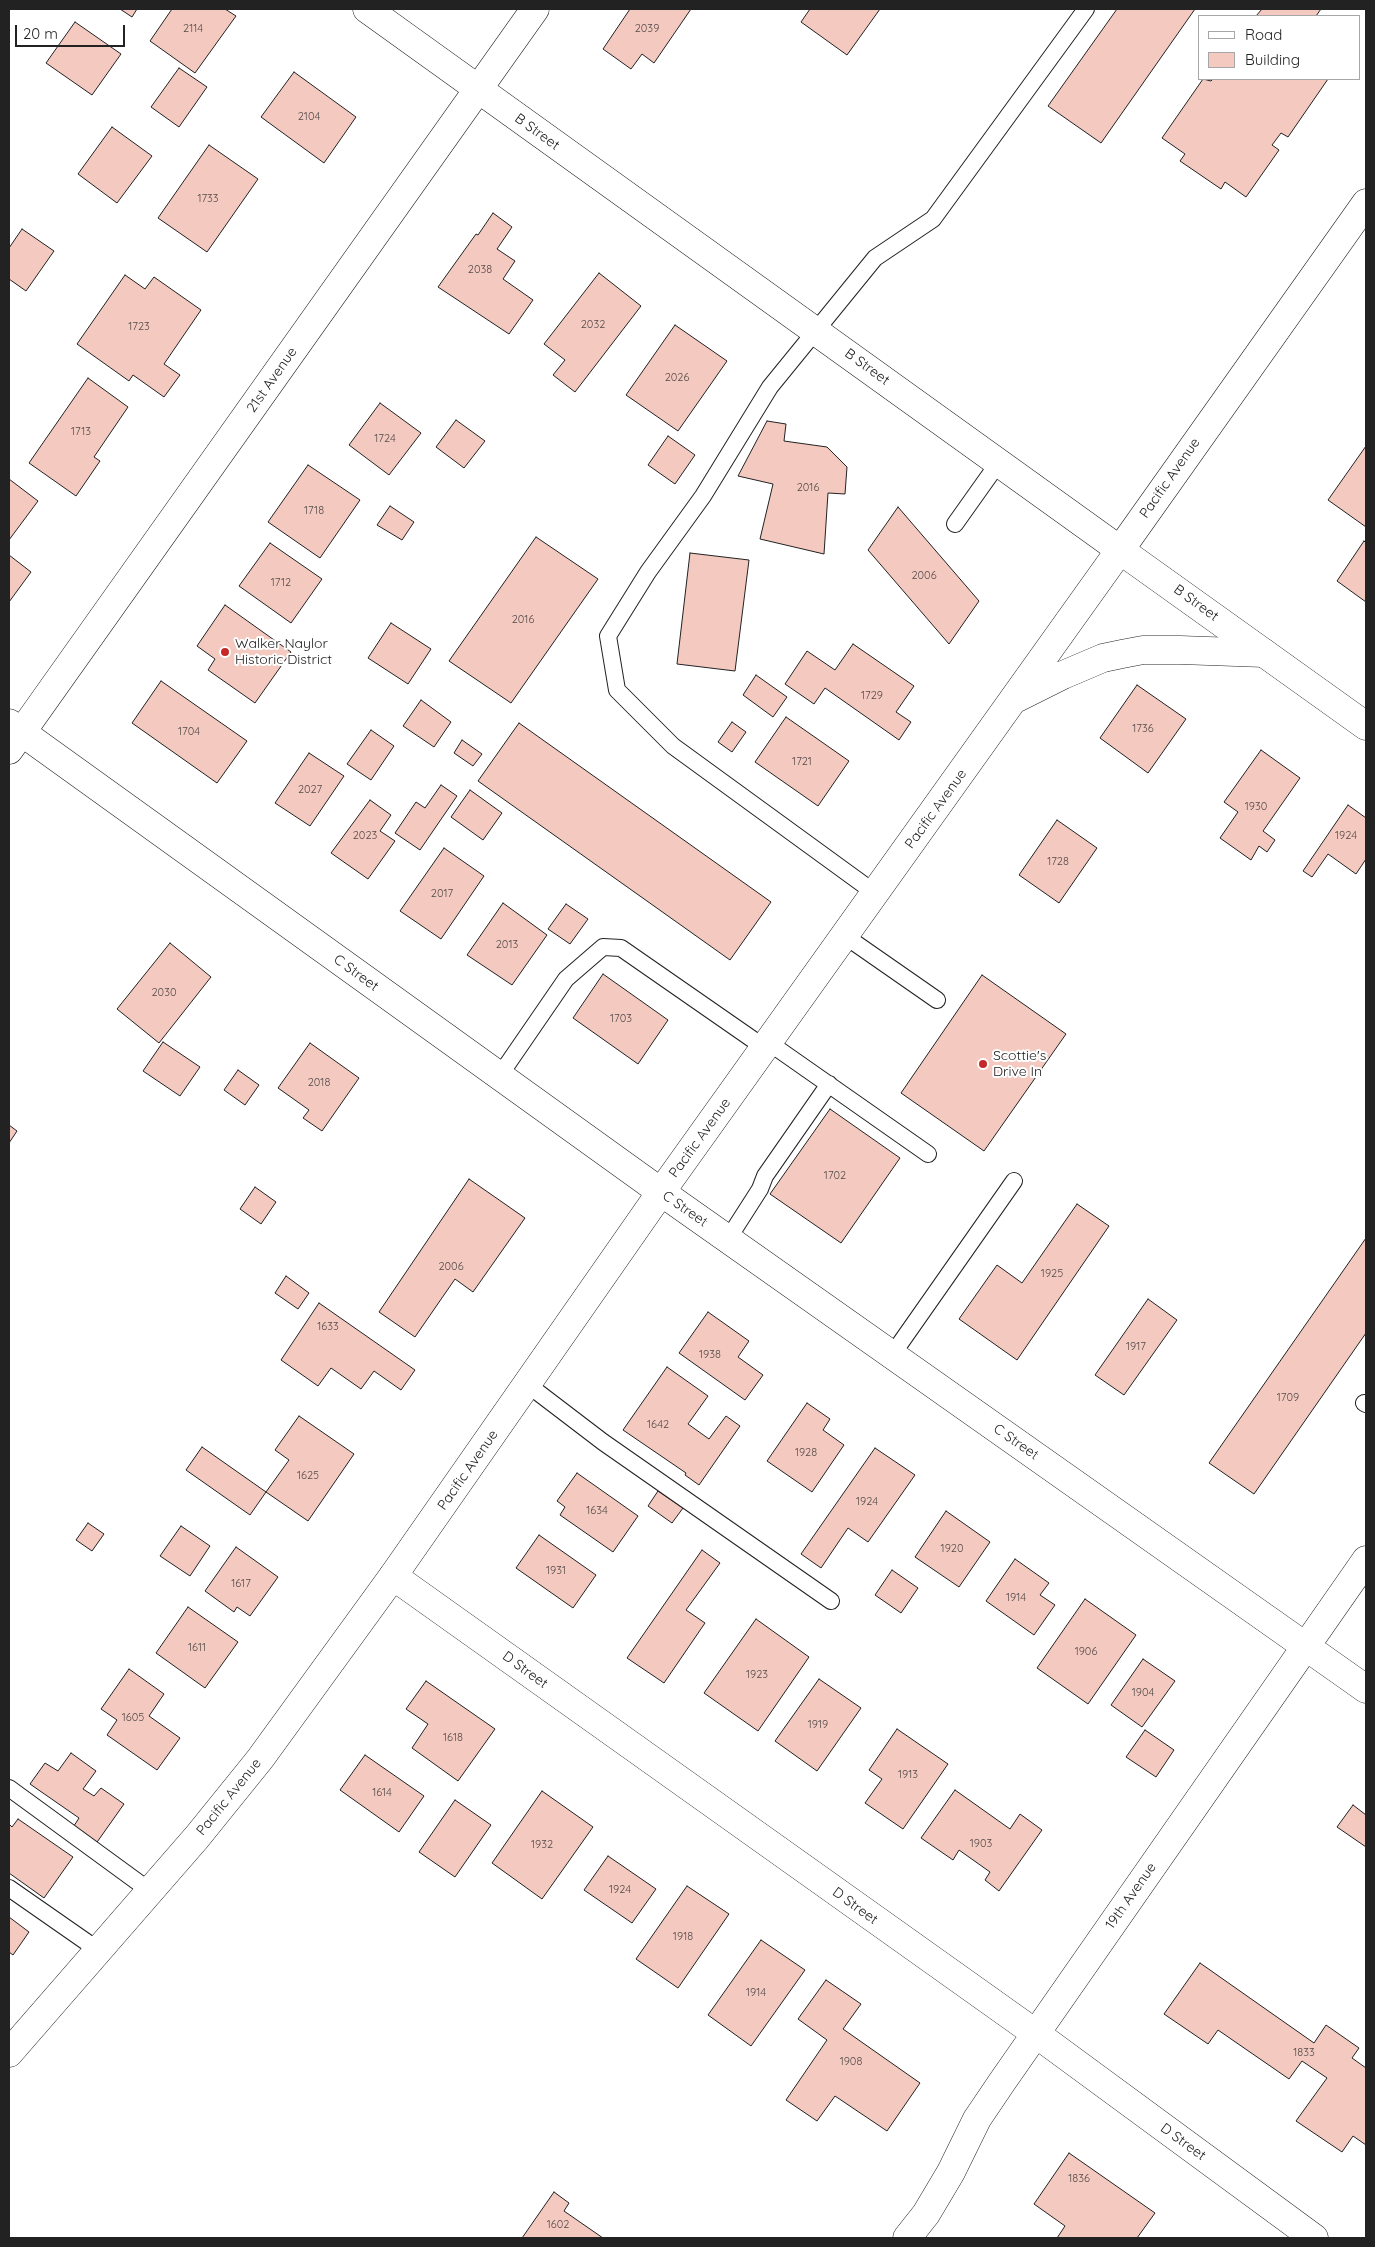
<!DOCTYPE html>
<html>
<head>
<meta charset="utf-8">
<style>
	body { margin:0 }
	#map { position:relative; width:1375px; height:2247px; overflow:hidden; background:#fff; font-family:Quicksand,sans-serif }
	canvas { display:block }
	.frame { position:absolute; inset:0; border:10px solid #222; pointer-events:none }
	.legend { position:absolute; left:1198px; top:15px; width:162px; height:65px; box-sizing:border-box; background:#fff; border:1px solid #a7a7a7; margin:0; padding:6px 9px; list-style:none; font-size:15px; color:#222 }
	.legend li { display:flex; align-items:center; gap:10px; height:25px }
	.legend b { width:25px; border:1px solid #a7a7a7 }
	.scale { position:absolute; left:15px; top:25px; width:110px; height:22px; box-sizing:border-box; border:2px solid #222; border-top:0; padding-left:6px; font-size:15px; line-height:18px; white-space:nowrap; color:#222; -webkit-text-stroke:4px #fff; paint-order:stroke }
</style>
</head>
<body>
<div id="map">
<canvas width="1375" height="2247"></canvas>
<div class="frame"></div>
<ul class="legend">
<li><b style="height:6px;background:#fff"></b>Road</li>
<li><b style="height:14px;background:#f3c9c0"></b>Building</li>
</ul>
<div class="scale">20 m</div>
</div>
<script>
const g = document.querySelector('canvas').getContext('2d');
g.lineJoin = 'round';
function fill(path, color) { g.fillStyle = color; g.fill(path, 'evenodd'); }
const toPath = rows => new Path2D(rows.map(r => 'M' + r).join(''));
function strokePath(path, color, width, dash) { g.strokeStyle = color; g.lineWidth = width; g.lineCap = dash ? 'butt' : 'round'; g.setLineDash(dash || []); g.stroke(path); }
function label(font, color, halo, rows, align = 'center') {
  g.font = font + ' Quicksand,sans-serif'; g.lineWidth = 4; g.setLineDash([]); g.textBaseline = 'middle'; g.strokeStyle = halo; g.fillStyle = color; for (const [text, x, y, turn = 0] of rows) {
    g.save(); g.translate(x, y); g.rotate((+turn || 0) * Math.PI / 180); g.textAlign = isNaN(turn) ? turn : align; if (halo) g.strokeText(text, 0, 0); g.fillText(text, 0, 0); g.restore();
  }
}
const building = toPath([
	[120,9,137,9,132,17,120,9],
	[172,9,225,9,236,16,195,73,150,41,172,9],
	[630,9,691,9,654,63,642,54,631,69,603,49,630,9],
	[810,9,880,9,847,55,801,22,810,9],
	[1117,9,1195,9,1101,143,1048,106,1117,9],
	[1262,9,1321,9,1316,16,1256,16,1262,9],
	[75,22,121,54,92,95,46,63,75,22],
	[179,68,207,87,179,127,151,107,179,68],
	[294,72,356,117,324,163,261,117,294,72],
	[1203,79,1211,81,1213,79,1328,79,1288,137,1281,133,1272,145,1279,150,1246,197,1225,182,1221,189,1180,161,1185,154,1162,138,1203,79],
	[112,127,152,156,117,203,78,174,112,127],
	[209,145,258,179,207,252,158,218,209,145],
	[493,213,512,227,497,249,515,261,503,279,533,300,509,334,438,287,476,234,478,235,493,213],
	[22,229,54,251,26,291,9,279,9,248,22,229],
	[599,273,641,306,575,392,553,375,565,360,544,344,599,273],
	[125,275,145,289,154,277,201,310,164,364,180,375,164,397,133,375,129,381,77,344,125,275],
	[675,325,727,361,678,431,626,395,675,325],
	[88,378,128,407,94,457,100,461,76,496,29,463,88,378],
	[380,403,421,433,389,475,349,445,380,403],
	[456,420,485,441,464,468,436,447,456,420],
	[767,421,786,424,784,441,827,447,847,467,845,494,828,493,824,554,760,539,773,484,738,476,767,421],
	[668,436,695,455,675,484,648,465,668,436],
	[1366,446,1366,527,1328,500,1366,446],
	[308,465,360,500,320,558,268,522,308,465],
	[9,479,38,501,9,540,9,479],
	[390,506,414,522,402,540,377,525,390,506],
	[898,507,979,601,949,644,868,550,898,507],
	[536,537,598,579,511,703,449,661,536,537],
	[1364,541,1366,543,1366,602,1337,581,1364,541],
	[270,543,322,579,291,623,239,586,270,543],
	[690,553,749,560,735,671,677,664,690,553],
	[9,555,31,572,9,602,9,555],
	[225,605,291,652,255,703,208,670,215,659,197,646,225,605],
	[391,623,431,649,408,684,368,658,391,623],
	[853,644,914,686,896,712,911,722,899,740,825,688,814,704,785,684,807,651,835,670,853,644],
	[756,675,787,697,773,717,743,695,756,675],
	[161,681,247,741,217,783,132,723,161,681],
	[1137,685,1186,719,1148,773,1100,738,1137,685],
	[421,700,451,722,434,747,403,726,421,700],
	[786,717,849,761,818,806,755,762,786,717],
	[732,722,746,732,732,752,718,742,732,722],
	[519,723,771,902,730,960,478,781,519,723],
	[371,730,394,746,371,780,347,764,371,730],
	[462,740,482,754,473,766,454,753,462,740],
	[1261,750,1300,778,1263,831,1275,840,1267,852,1259,846,1251,860,1220,838,1238,812,1224,802,1261,750],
	[309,753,344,776,310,826,275,803,309,753],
	[441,785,457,796,420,850,395,833,416,802,425,808,441,785],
	[470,790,502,813,483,840,451,817,470,790],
	[370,800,391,815,380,831,395,841,368,879,331,853,370,800],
	[1348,805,1366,818,1366,859,1356,874,1328,854,1312,877,1303,871,1348,805],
	[1057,820,1097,848,1059,903,1019,875,1057,820],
	[444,848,484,876,441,939,400,911,444,848],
	[503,903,547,935,512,985,467,955,503,903],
	[566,904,588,919,570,944,548,929,566,904],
	[170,943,211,977,159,1043,117,1009,170,943],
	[603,974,668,1020,638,1064,573,1018,603,974],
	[982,975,1066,1034,984,1151,901,1093,982,975],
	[163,1042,200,1067,180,1096,143,1071,163,1042],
	[310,1043,359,1078,322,1131,303,1118,309,1110,278,1088,310,1043],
	[238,1070,259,1085,245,1105,224,1090,238,1070],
	[830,1109,900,1158,841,1243,770,1194,830,1109],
	[9,1125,17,1131,9,1143,9,1125],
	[469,1179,525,1218,473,1292,455,1279,415,1337,379,1312,469,1179],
	[255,1187,276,1202,261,1224,240,1209,255,1187],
	[1077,1204,1109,1226,1017,1360,959,1319,997,1265,1022,1283,1077,1204],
	[1366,1238,1366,1333,1254,1494,1209,1463,1366,1238],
	[286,1276,309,1293,298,1309,275,1293,286,1276],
	[1148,1299,1177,1320,1124,1395,1095,1375,1148,1299],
	[319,1303,415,1370,401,1390,374,1371,361,1389,331,1368,318,1386,281,1360,319,1303],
	[708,1312,749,1341,738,1357,763,1375,745,1400,679,1353,708,1312],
	[667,1367,708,1396,688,1424,709,1439,726,1416,740,1426,699,1485,685,1475,686,1473,623,1430,667,1367],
	[807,1403,830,1419,823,1430,844,1445,812,1492,767,1461,807,1403],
	[299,1416,354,1454,308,1521,266,1492,289,1460,275,1450,299,1416],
	[202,1447,266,1492,250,1515,186,1470,202,1447],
	[875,1448,915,1475,868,1542,848,1528,821,1568,801,1554,875,1448],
	[577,1473,638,1516,613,1552,560,1515,565,1507,557,1501,577,1473],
	[658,1491,683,1508,672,1523,648,1506,658,1491],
	[946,1511,990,1542,959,1587,915,1557,946,1511],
	[88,1523,104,1534,92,1551,76,1540,88,1523],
	[181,1526,210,1546,190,1576,160,1556,181,1526],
	[539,1535,596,1575,573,1608,516,1568,539,1535],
	[236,1547,278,1577,250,1616,237,1607,234,1612,205,1591,236,1547],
	[702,1550,720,1563,686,1610,705,1623,664,1683,627,1658,702,1550],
	[1015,1559,1049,1583,1040,1595,1055,1605,1034,1635,986,1601,1015,1559],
	[892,1570,918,1588,901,1613,875,1595,892,1570],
	[1085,1599,1136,1635,1088,1704,1037,1668,1085,1599],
	[188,1607,238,1642,205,1688,156,1653,188,1607],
	[756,1619,809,1657,758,1731,704,1693,756,1619],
	[1143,1659,1175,1681,1142,1727,1111,1705,1143,1659],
	[129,1669,164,1694,149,1716,180,1738,157,1770,107,1735,117,1720,101,1709,129,1669],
	[819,1679,861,1708,817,1771,775,1741,819,1679],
	[426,1681,495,1729,458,1781,412,1748,428,1724,406,1709,426,1681],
	[897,1729,948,1764,903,1829,865,1803,882,1779,869,1770,897,1729],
	[1145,1730,1174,1750,1156,1777,1126,1757,1145,1730],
	[71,1753,96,1771,83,1789,94,1796,101,1788,124,1804,95,1845,72,1829,79,1818,30,1784,45,1763,58,1771,71,1753],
	[365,1755,424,1796,399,1832,340,1790,365,1755],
	[955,1790,1010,1829,1020,1814,1042,1830,999,1891,985,1880,990,1872,959,1850,953,1860,921,1838,955,1790],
	[542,1791,593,1827,542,1899,492,1863,542,1791],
	[455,1800,491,1825,455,1877,419,1852,455,1800],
	[1353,1805,1366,1815,1366,1847,1337,1827,1353,1805],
	[18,1819,73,1857,44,1898,9,1873,9,1824,12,1827,18,1819],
	[608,1856,656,1889,632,1923,584,1890,608,1856],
	[687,1886,729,1914,678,1988,636,1959,687,1886],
	[9,1917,29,1932,13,1955,9,1952,9,1917],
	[761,1940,805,1970,751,2046,708,2015,761,1940],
	[1200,1963,1314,2043,1326,2025,1359,2048,1352,2058,1366,2068,1366,2145,1353,2136,1342,2152,1296,2121,1327,2078,1302,2061,1289,2079,1218,2030,1208,2044,1164,2014,1200,1963],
	[826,1980,861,2004,843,2029,920,2083,887,2131,835,2096,817,2121,786,2100,827,2040,798,2019,826,1980],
	[1069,2153,1155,2213,1137,2238,1057,2238,1065,2226,1034,2204,1069,2153],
	[554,2192,569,2203,564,2211,603,2238,522,2238,554,2192]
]);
const service = toPath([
	[955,524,999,462],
	[875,893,673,746,617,690,608,636,648,572,703,496,770,387,875,258,933,219,1086,9],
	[845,936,937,1000],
	[768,1042,928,1154],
	[500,1075,566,979,603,947,621,948,765,1048],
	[728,1239,760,1189,765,1176,829,1084],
	[892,1355,1014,1181],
	[527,1384,603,1442,831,1601],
	[1364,1403,1366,1404],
	[9,1788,150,1891],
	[9,1888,98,1950]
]);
const minor = toPath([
	[367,9,1120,550],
	[9,723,661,1192,1366,1689],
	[9,750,535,9],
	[393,1576,1035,2033,1314,2238],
	[907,2238,926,2214,951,2172,977,2119,1002,2082,1366,1560]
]);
const secondary = toPath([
	[1017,698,1063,675,1103,658,1122,654,1143,650,1180,650,1264,653],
	[9,2053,197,1837,260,1759,393,1576,661,1192,1120,550]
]);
const primary = toPath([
	[1366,203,1120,550,1366,726]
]);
const markers = [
	[225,652,5,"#c62828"],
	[983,1064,5,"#c62828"]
];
const numberNames = [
	["2114",193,29],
	["2039",647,29],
	["2104",309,117],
	["1733",208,199],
	["2038",480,270],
	["2032",593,325],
	["1723",139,327],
	["2026",677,378],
	["1713",81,432],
	["1724",385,439],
	["2016",808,488],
	["1718",314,511],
	["2006",924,576],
	["1712",281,583],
	["2016",523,620],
	["1729",872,696],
	["1736",1143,729],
	["1704",189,732],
	["1721",802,762],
	["2027",310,790],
	["1930",1256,807],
	["2023",365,836],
	["1924",1346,836],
	["1728",1058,862],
	["2017",442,894],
	["2013",507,945],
	["2030",164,993],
	["1703",621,1019],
	["2018",319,1083],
	["1702",835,1176],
	["2006",451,1267],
	["1925",1052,1274],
	["1633",328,1327],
	["1917",1136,1347],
	["1938",710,1355],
	["1709",1288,1398],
	["1642",658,1425],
	["1928",806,1453],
	["1625",308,1476],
	["1924",867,1502],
	["1634",597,1511],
	["1920",952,1549],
	["1931",556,1571],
	["1617",241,1584],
	["1914",1016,1598],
	["1611",197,1648],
	["1906",1086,1652],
	["1923",757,1675],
	["1904",1143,1693],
	["1605",133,1718],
	["1919",818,1725],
	["1618",453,1738],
	["1913",908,1775],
	["1614",382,1793],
	["1903",981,1844],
	["1932",542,1845],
	["1924",620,1890],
	["1918",683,1937],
	["1914",756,1993],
	["1833",1304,2053],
	["1908",851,2062],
	["1836",1079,2179],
	["1602",558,2225]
];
const streetNames = [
	["B Street",537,132,36],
	["B Street",867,367,36],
	["21st Avenue",272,380,-55],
	["Pacific Avenue",1170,478,-55],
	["B Street",1196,603,36],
	["Pacific Avenue",936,809,-54],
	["C Street",356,973,36],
	["Pacific Avenue",700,1138,-54],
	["C Street",685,1209,35],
	["C Street",1016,1442,35],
	["Pacific Avenue",468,1470,-55],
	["D Street",525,1670,36],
	["Pacific Avenue",229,1797,-51],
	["19th Avenue",1131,1896,-55],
	["D Street",855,1906,36],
	["D Street",1183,2142,36]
];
const poiNames = [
	["Walker Naylor",235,644],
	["Historic District",235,660],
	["Scottie's",993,1056],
	["Drive In",993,1072]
];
fill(building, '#f3c9c0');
strokePath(building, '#222', 1);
strokePath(service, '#222', 18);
strokePath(minor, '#222', 29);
strokePath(secondary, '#222', 29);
strokePath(primary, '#222', 29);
strokePath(service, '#fff', 16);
strokePath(minor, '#fff', 28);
strokePath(secondary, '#fff', 28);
strokePath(primary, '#fff', 28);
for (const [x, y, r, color] of markers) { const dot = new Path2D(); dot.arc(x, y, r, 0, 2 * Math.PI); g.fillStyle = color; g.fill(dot); strokePath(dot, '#fff', 2); }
label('11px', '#564c4a', null, numberNames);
label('14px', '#222', '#fff', streetNames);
label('14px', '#222', '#fff', poiNames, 'left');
</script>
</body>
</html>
